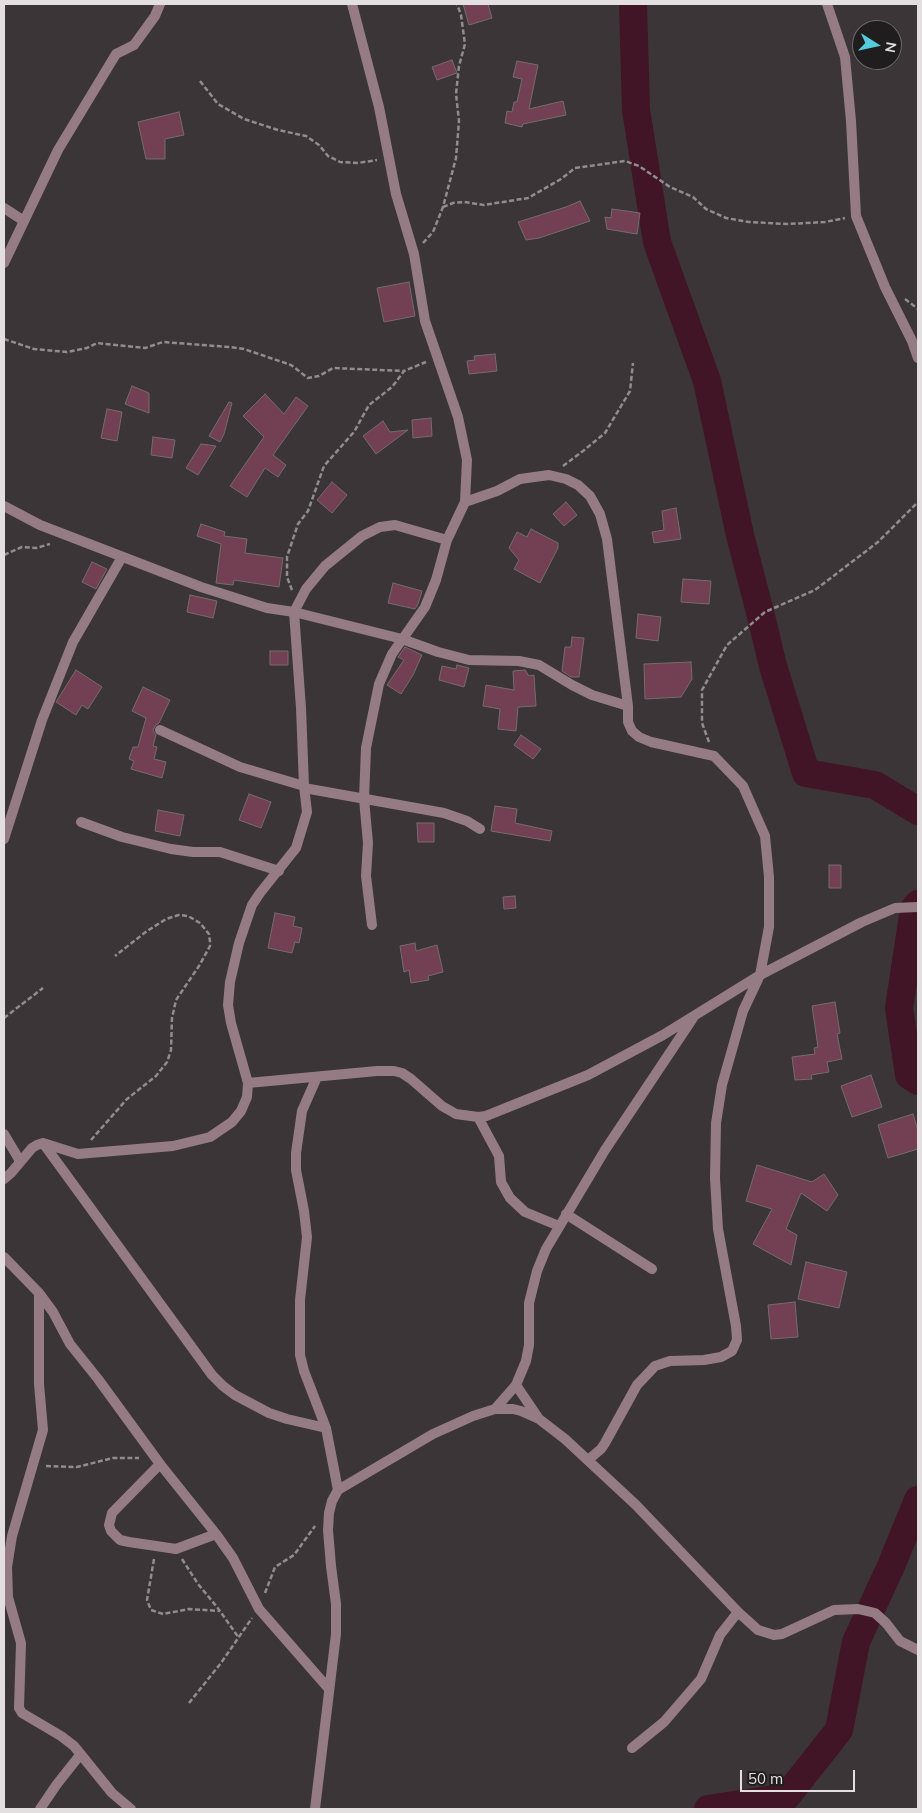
<!DOCTYPE html>
<html>
<head>
<meta charset="utf-8">
<style>
	body { margin:0 }
	#map { position:relative; width:922px; height:1813px; overflow:hidden; background:#3b3537; font-family:Mulish,sans-serif }
	canvas { display:block }
	.frame { position:absolute; inset:0; border:5px solid #e3dfe0; pointer-events:none }
	.north { position:absolute; left:852px; top:20px; width:50px; height:50px; box-sizing:border-box; background:#201d1e; border:1px solid #6e6b6c; border-radius:50%; rotate:100deg; font-size:14px; font-weight:700; line-height:20px; text-align:center; color:#e3dfe0 }
	.north::after { content:''; display:block; margin:auto; width:18px; height:22px; background:#53cbdb; clip-path:polygon(50% 0,100% 100%,50% 72%,0 100%) }
	.scale { position:absolute; left:740px; top:1770px; width:115px; height:22px; box-sizing:border-box; border:2px solid #e3dfe0; border-top:0; padding-left:6px; font-size:15px; line-height:18px; white-space:nowrap; color:#e3dfe0; -webkit-text-stroke:4px #201d1e; paint-order:stroke }
</style>
</head>
<body>
<div id="map">
<canvas width="922" height="1813"></canvas>
<div class="frame"></div>
<div class="north">N</div>
<div class="scale">50 m</div>
</div>
<script>
const g = document.querySelector('canvas').getContext('2d');
g.lineJoin = 'round';
const toPath = rows => new Path2D(rows.map(r => 'M' + r).join(''));
function strokePath(path, color, width, dash) { g.strokeStyle = color; g.lineWidth = width; g.lineCap = dash ? 'butt' : 'round'; g.setLineDash(dash || []); g.stroke(path); }
function fill(path, color) { g.fillStyle = color; g.fill(path, 'evenodd'); }
const river = toPath([
	[633,4,636,110,657,242,707,381,740,535,761,616,773,666,806,773,875,785,918,811],
	[918,904,914,909,899,1008,909,1075,918,1081],
	[708,1809,786,1797,839,1730,856,1642,891,1566,918,1500]
]);
const building = toPath([
	[463,4,488,4,492,18,469,25,463,4],
	[452,60,457,73,437,80,432,67,452,60],
	[517,61,538,65,529,109,563,101,566,115,523,124,522,127,505,123,507,111,512,112,514,102,517,102,522,79,513,77,517,61],
	[179,112,184,135,165,139,165,159,146,159,138,122,179,112],
	[580,201,590,221,539,238,526,240,518,222,566,207,580,201],
	[612,209,640,213,637,234,607,229,605,217,611,218,612,209],
	[409,282,415,316,384,322,377,288,409,282],
	[495,354,497,371,469,374,467,361,475,360,474,356,495,354],
	[132,386,149,393,149,413,125,404,132,386],
	[265,394,284,414,296,397,308,406,273,455,286,465,278,477,265,468,247,497,230,486,264,437,243,416,265,394],
	[229,402,232,403,224,434,220,442,209,436,229,402],
	[107,409,122,412,117,441,101,438,107,409],
	[431,418,432,436,413,438,412,420,431,418],
	[383,421,390,432,408,430,376,454,363,436,383,421],
	[153,437,175,440,172,458,151,455,153,437],
	[201,444,216,446,198,475,186,468,201,444],
	[332,482,347,495,332,513,317,500,332,482],
	[566,502,577,515,564,526,553,514,566,502],
	[676,508,681,539,654,543,652,532,664,530,662,511,676,508],
	[201,524,225,532,224,536,247,539,245,553,283,558,279,587,234,580,233,585,216,583,221,544,197,536,201,524],
	[531,529,558,543,558,548,540,583,514,569,519,560,509,548,517,532,527,537,531,529],
	[92,562,107,569,96,589,82,582,92,562],
	[683,579,711,581,709,604,681,602,683,579],
	[393,583,422,591,418,604,415,609,388,603,393,583],
	[190,595,217,601,213,618,187,612,190,595],
	[638,614,661,617,658,641,636,638,638,614],
	[572,637,584,638,579,677,571,677,562,671,565,647,571,647,572,637],
	[405,647,422,655,413,675,401,694,387,685,404,660,398,657,405,647],
	[270,651,288,651,288,665,270,665,270,651],
	[691,662,692,679,681,697,645,699,644,664,691,662],
	[457,665,469,668,464,687,439,680,442,666,456,669,457,665],
	[76,670,102,687,88,709,82,705,76,715,56,702,76,670],
	[525,670,529,676,534,675,536,706,518,707,516,731,498,729,500,709,483,706,486,685,514,690,513,671,525,670],
	[143,687,170,700,159,723,156,725,153,730,156,735,153,746,157,747,154,759,166,762,162,778,131,769,134,761,129,759,133,747,138,747,146,718,132,711,143,687],
	[521,735,541,749,533,759,514,745,521,735],
	[249,794,271,802,261,828,239,820,249,794],
	[495,806,517,809,515,823,552,831,550,841,491,831,495,806],
	[158,810,184,815,180,836,155,831,158,810],
	[417,823,434,823,434,842,418,842,417,823],
	[829,865,841,865,841,888,829,888,829,865],
	[515,896,516,908,504,909,503,897,515,896],
	[275,913,295,917,293,926,302,928,299,943,295,942,292,953,268,948,275,913],
	[415,943,416,951,437,945,443,972,428,976,429,980,411,983,409,970,404,972,400,946,415,943],
	[835,1002,840,1033,837,1034,842,1059,827,1062,829,1072,811,1075,812,1079,795,1080,792,1057,815,1054,814,1048,818,1047,812,1006,835,1002],
	[871,1075,882,1107,852,1117,841,1086,871,1075],
	[913,1114,918,1131,918,1149,888,1158,878,1125,913,1114],
	[757,1165,812,1182,824,1174,838,1195,827,1211,801,1193,786,1229,797,1235,791,1265,753,1244,772,1209,746,1201,757,1165],
	[806,1262,847,1272,839,1308,798,1299,806,1262],
	[795,1302,798,1337,771,1339,768,1305,795,1302]
]);
const path = toPath([
	[200,81,218,104,244,119,278,130,306,136,319,145,328,156,340,162,358,163,377,160],
	[443,207,453,203,464,202,484,205,528,198,561,179,575,168,625,161,639,166,670,187,693,197,706,209,726,218,749,222,787,224,825,222,845,218],
	[423,243,433,232,443,207,456,158,459,121,456,94,459,66,465,44,461,15,457,4],
	[905,299,918,309],
	[4,339,34,349,67,352,87,348,97,343,145,348,163,342,229,347,244,349,291,365,308,378,319,376,333,368,404,371],
	[563,466,583,451,605,433,630,391,633,363],
	[4,555,22,547,36,548,50,544],
	[292,590,287,577,287,557,298,524,308,511,324,466,354,432,369,405,392,387,404,371,426,362],
	[709,742,702,723,702,690,727,645,765,612,815,590,878,542,918,502],
	[4,1018,43,988],
	[91,1140,127,1099,156,1076,167,1062,171,1050,172,1018,176,1000,199,966,210,946,210,942,209,934,200,923,188,916,179,915,166,919,147,931,115,956],
	[46,1466,77,1467,113,1458,139,1458],
	[154,1559,147,1600,151,1610,163,1614,189,1609,220,1611],
	[182,1559,198,1584,217,1607,239,1638],
	[265,1593,275,1567,294,1555,315,1526],
	[189,1703,221,1663,252,1618]
]);
const minor = toPath([
	[352,4,379,107,396,194,414,254,425,321,458,417,467,460,465,502,447,540,436,580,425,607,392,654,379,684,366,748,364,799,368,843,366,876,372,925],
	[827,4,845,57,851,121,856,216,885,287,912,341,918,358],
	[4,208,24,221],
	[4,263,58,150,116,54,134,45,155,16,160,4],
	[465,502,497,491,520,479,549,475,566,479,578,485,590,496,600,514,607,539,628,706,628,722,632,731,639,737,651,742,714,756,743,786,765,836,769,877,769,927,760,975,743,1011,722,1085,716,1123,715,1178,718,1229,736,1326,737,1340,732,1351,721,1357,704,1360,670,1361,655,1366,637,1385,605,1443,601,1449,588,1460],
	[4,506,40,525,201,587,267,608,294,612,402,639,438,652,469,660,519,661,539,665,572,685,592,695,628,706],
	[160,730,240,767,304,786],
	[304,788,444,813,467,821,480,829],
	[81,822,122,837,171,849,193,852,220,852,279,871],
	[4,839,42,720,73,642,122,557],
	[317,1077,302,1111,296,1153,296,1170,304,1211,307,1237,300,1300,300,1355,304,1371,326,1428,338,1490],
	[248,1083,377,1071,394,1071,402,1073,411,1079,442,1106,456,1114,478,1117,486,1116,588,1075,663,1035,760,975,862,922,895,908,918,907],
	[478,1117,499,1156,501,1182,510,1198,525,1212,559,1226],
	[4,1134,20,1161],
	[43,1143,212,1375,223,1386,235,1395,269,1413,287,1419,326,1428],
	[4,1179,11,1173,32,1148,37,1145,43,1143,78,1154,173,1146,210,1137,232,1122,241,1111,247,1097,248,1083,231,1023,228,1005,230,982,239,943,252,905,260,893,296,848,307,812,304,786,301,708,294,612,306,589,325,566,362,536,380,527,395,525,447,540],
	[566,1214,652,1269],
	[4,1257,39,1293,53,1312,70,1344,98,1379,160,1464,216,1534,233,1558,259,1609,329,1689],
	[39,1293,39,1384,43,1430,12,1536,7,1567,8,1597,21,1643,19,1708,22,1713,61,1736,74,1746,112,1793,131,1809],
	[516,1385,539,1419],
	[495,1409,516,1385,526,1361,529,1345,529,1303,537,1271,546,1249,605,1150,693,1018],
	[160,1464,112,1513,109,1525,111,1531,120,1540,129,1542,176,1549,216,1534],
	[632,1748,664,1722,701,1679,720,1635,738,1612],
	[40,1809,57,1784,80,1755],
	[315,1809,336,1634,336,1604,331,1566,328,1530,329,1513,332,1501,338,1490,433,1434,473,1416,495,1409,513,1409,521,1411,539,1419,565,1439,636,1505,738,1612,758,1630,774,1635,782,1634,834,1610,858,1609,875,1613,886,1623,900,1641,918,1650]
]);
strokePath(river, '#411426', 28);
fill(building, '#724052');
strokePath(building, '#736c6e', 1);
strokePath(path, '#918c8d', 2.5, [5, 2.5]);
strokePath(minor, '#957c84', 10);
</script>
</body>
</html>
